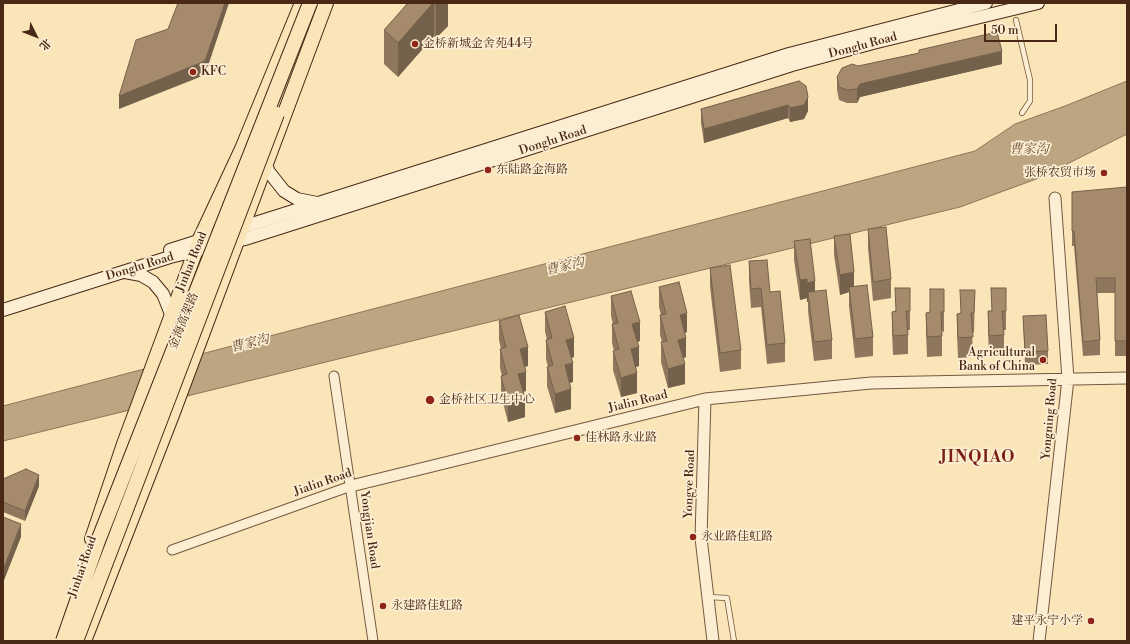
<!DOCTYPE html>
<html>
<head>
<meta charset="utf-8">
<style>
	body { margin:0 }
	#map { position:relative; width:1130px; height:644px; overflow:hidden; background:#fae5b9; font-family:"Libre Bodoni","Noto Serif SC",serif }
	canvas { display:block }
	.frame { position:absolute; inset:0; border:4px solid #492816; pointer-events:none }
	.north { position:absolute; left:16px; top:16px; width:40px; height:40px; -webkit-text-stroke:3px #fceed2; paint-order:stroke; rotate:132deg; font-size:11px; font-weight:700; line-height:16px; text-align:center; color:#492816 }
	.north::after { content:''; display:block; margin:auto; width:14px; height:18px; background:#492816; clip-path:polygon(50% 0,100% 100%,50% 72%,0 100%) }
	.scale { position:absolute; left:984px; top:24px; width:73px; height:18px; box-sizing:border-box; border:2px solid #492816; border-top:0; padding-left:5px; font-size:12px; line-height:14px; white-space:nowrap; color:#492816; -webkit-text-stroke:3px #fceed2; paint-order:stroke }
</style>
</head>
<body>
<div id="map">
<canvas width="1130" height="644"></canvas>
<div class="frame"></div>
<div class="north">北</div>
<div class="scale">50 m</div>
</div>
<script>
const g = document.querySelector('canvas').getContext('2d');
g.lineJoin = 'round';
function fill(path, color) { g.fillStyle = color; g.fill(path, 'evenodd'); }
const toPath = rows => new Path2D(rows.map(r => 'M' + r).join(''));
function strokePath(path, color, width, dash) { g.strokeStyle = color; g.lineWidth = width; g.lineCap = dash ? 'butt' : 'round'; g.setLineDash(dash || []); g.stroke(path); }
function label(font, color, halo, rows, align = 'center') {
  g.font = font + ' "Libre Bodoni","Noto Serif SC",serif'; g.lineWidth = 3.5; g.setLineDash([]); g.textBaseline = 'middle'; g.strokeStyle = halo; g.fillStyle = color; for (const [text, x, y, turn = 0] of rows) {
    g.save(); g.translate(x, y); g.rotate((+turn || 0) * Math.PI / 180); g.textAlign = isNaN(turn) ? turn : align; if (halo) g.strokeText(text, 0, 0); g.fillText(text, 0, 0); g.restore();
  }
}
const water = toPath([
	[1127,81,1127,134,1039,178,960,207,3,441,3,406,975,151,1015,124,1065,106,1127,81]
]);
const service = toPath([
	[1016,20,1030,80,1030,101,1022,113],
	[708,597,727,598,734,641]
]);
const minor = toPath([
	[334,376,373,641],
	[172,550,351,486]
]);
const tertiary = toPath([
	[705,399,701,538,713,641],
	[351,486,705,399,871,383,1127,378],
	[1039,641,1068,379,1055,198]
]);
const secondary = toPath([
	[268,159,266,165,269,172,284,191,297,199,317,203],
	[170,250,789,54,986,3],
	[125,272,141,275,153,282,163,294,171,314],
	[3,310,170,257,245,239,792,65,873,43,1038,3]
]);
const primary = toPath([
	[92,539,124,444,200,239,242,149,302,3],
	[84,641,172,415,326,3]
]);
const trunkBridge = toPath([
	[63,641,98,541,310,3],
	[76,641,277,114]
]);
const wall = toPath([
	[408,3,448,3,448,26,436,38,434,36,398,77,384,64,384,30],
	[919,50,1002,64,860,97,857,103,847,103,839,100,837,90,837,77,858,66,919,54],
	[799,81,808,111,804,119,790,122,788,118,704,143,701,123,701,109],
	[1127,187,1127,356,1115,356,1115,293,1097,293,1100,340,1100,355,1083,356,1074,246,1072,246,1072,231],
	[868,229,891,279,891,298,873,301,868,248],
	[834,236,873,337,873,356,855,358,849,306,849,292,840,295,834,255],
	[794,241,815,291,832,340,832,359,814,361,808,311,808,302,807,302,807,298,800,300,794,260],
	[749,261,770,292,785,343,785,362,767,364,761,307,751,308,749,281],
	[710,268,741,350,741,369,720,372,710,287],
	[659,287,687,332,685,333,686,357,683,358,685,384,668,388,661,362,661,342,662,342,660,335,660,315,661,315,659,307],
	[910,288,910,330,908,330,908,354,893,355,892,331,892,312,895,311],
	[1006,288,1006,330,1004,330,1004,354,989,355,988,331,988,311,991,311],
	[944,289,944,332,942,331,942,356,927,357,926,332,926,313,930,312],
	[975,290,974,333,972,332,973,357,958,358,957,333,957,314,960,313],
	[611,296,640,341,637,342,639,366,636,367,637,393,621,397,613,370,613,351,614,351,612,343,612,324,613,324,611,316],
	[545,312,574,357,571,358,573,382,570,383,571,409,555,413,547,386,547,367,548,367,546,359,546,340,547,340,545,331],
	[1023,316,1048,351,1048,364,1025,365],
	[499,321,528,366,525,367,526,391,523,392,525,417,508,422,501,395,501,376,502,376,500,368,500,349,501,349,499,340],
	[3,479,39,486,25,521,3,512]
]);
const shadedWall = toPath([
	[225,3,229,3,205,75,119,109,119,96],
	[433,3,434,3,434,36,398,77,398,43],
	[436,3,448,3,448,26,436,38],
	[1002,51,1002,64,860,97,857,103,857,89,860,84],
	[808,97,808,111,804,119,790,122,790,108],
	[788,105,788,118,704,143,704,129],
	[854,272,854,291,849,287,849,292,840,295,840,275],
	[807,279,807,298,800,300,800,280],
	[815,281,815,300,808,292,808,302,807,302,807,283],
	[687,313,687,332,680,335,680,315],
	[640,322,640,341,632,343,632,324],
	[574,338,574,357,566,359,566,340],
	[686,338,686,357,678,360,678,340],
	[528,347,528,366,520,368,520,349],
	[639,347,639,366,631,368,631,349],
	[573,363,573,382,565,384,565,365],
	[685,364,685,384,668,388,668,369],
	[526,372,526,391,518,393,518,374],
	[637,373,637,393,621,397,621,378],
	[571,389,571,409,555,413,555,394],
	[525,398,525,417,508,422,508,403],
	[39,475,39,486,25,521,25,511],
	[21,524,21,537,3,583,3,570]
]);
const building = toPath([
	[178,3,225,3,205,61,119,96,136,40,168,29,178,3],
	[408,3,433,3,398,43,384,30,408,3],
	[997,32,1002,51,860,84,857,89,847,90,839,87,837,77,842,68,852,64,858,66,919,53,919,50,997,32],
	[799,81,806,86,808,97,804,105,790,108,788,105,704,129,701,109,799,81],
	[1127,187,1127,341,1115,341,1115,278,1096,278,1100,340,1083,342,1074,231,1072,231,1072,192,1127,187],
	[886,227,891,279,873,282,868,229,886,227],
	[850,234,854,272,840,275,834,236,850,234],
	[810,239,815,281,807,283,807,279,800,280,794,241,810,239],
	[767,260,770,292,780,291,785,343,767,345,761,288,751,289,749,261,767,260],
	[730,265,741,350,720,353,710,268,730,265],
	[679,282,687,313,680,315,686,338,678,340,685,364,668,369,661,342,667,341,660,315,666,314,659,287,679,282],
	[867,285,873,337,855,339,849,287,867,285],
	[895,288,910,288,910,311,906,311,908,335,893,336,892,312,896,311,895,288],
	[991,288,1006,288,1006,311,1002,311,1004,335,989,336,988,311,992,311,991,288],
	[930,289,944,289,944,312,941,312,942,336,927,337,926,313,930,312,930,289],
	[826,290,832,340,814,342,808,292,826,290],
	[960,290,975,290,974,313,971,313,973,337,958,338,957,314,961,313,960,290],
	[631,291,640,322,632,324,639,347,631,349,637,373,621,378,613,351,619,349,612,324,618,323,611,296,631,291],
	[565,306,574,338,566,340,573,363,565,365,571,389,555,394,547,367,553,365,546,340,552,338,545,312,565,306],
	[519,315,528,347,520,349,526,372,518,374,525,398,508,403,501,376,507,374,500,349,506,347,499,321,519,315],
	[1046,315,1048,351,1025,352,1023,316,1046,315],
	[26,469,39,475,25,511,3,502,3,479,26,469],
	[3,517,21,524,3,570,3,517]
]);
const markers = [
	[415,44,4,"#8f2418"],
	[193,72,4,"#8f2418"],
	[488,170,4,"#8f2418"],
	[1104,173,4,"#8f2418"],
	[1043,360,4,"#8f2418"],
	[430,400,5,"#8f2418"],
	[577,438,4,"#8f2418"],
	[693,537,4,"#8f2418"],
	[383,606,4,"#8f2418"],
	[1091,621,4,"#8f2418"]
];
const poiNames = [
	["金桥新城金舍苑44号",423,44],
	["KFC",201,72],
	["东陆路金海路",496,170],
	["张桥农贸市场",1096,173,"right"],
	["Agricultural",1035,353,"right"],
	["Bank of China",1035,367,"right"],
	["金桥社区卫生中心",439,400],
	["佳林路永业路",585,438],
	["永业路佳虹路",701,537],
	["永建路佳虹路",391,606],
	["建平永宁小学",1083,621,"right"]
];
const streetNames = [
	["Donglu Road",863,46,-15],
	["Donglu Road",553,141,-18],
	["Jinhai Road",192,262,-68],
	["Donglu Road",140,267,-17],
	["金海高架路",184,321,-68],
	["Jialin Road",638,402,-14],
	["Yongning Road",1050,419,-85],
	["Jialin Road",323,483,-19],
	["Yongye Road",690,484,-88],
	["Yongjian Road",369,530,82],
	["Jinhai Road",83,567,-71]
];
const waterNames = [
	["曹家沟",1029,150],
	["曹家沟",565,267,-13],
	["曹家沟",250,344,-14]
];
const districtNames = [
	["JINQIAO",978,458]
];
fill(water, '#bea582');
strokePath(water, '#8f7357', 1);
strokePath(service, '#75573f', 6);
strokePath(minor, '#75573f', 11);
strokePath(tertiary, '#75573f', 13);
strokePath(secondary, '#492816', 14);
strokePath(primary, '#492816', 16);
strokePath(service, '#fceed2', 4.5);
strokePath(minor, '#fceed2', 9);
strokePath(tertiary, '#fceed2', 11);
strokePath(secondary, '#fceed2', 12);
strokePath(primary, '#fae5b9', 14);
strokePath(trunkBridge, '#492816', 16, []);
strokePath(trunkBridge, '#fae5b9', 14);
fill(wall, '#8e775c');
fill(shadedWall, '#74614b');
fill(building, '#a58a6b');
strokePath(building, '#74614b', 1);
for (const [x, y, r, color] of markers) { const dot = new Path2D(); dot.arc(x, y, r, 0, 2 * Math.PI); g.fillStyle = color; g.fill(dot); strokePath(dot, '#fceed2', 1.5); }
label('12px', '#492816', '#fceed2', poiNames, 'left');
label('12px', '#492816', '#fceed2', streetNames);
label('italic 13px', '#6c4e36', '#fceed2', waterNames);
g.letterSpacing = '1px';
label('bold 16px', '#7a1f14', '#fceed2', districtNames);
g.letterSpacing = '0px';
</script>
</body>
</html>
